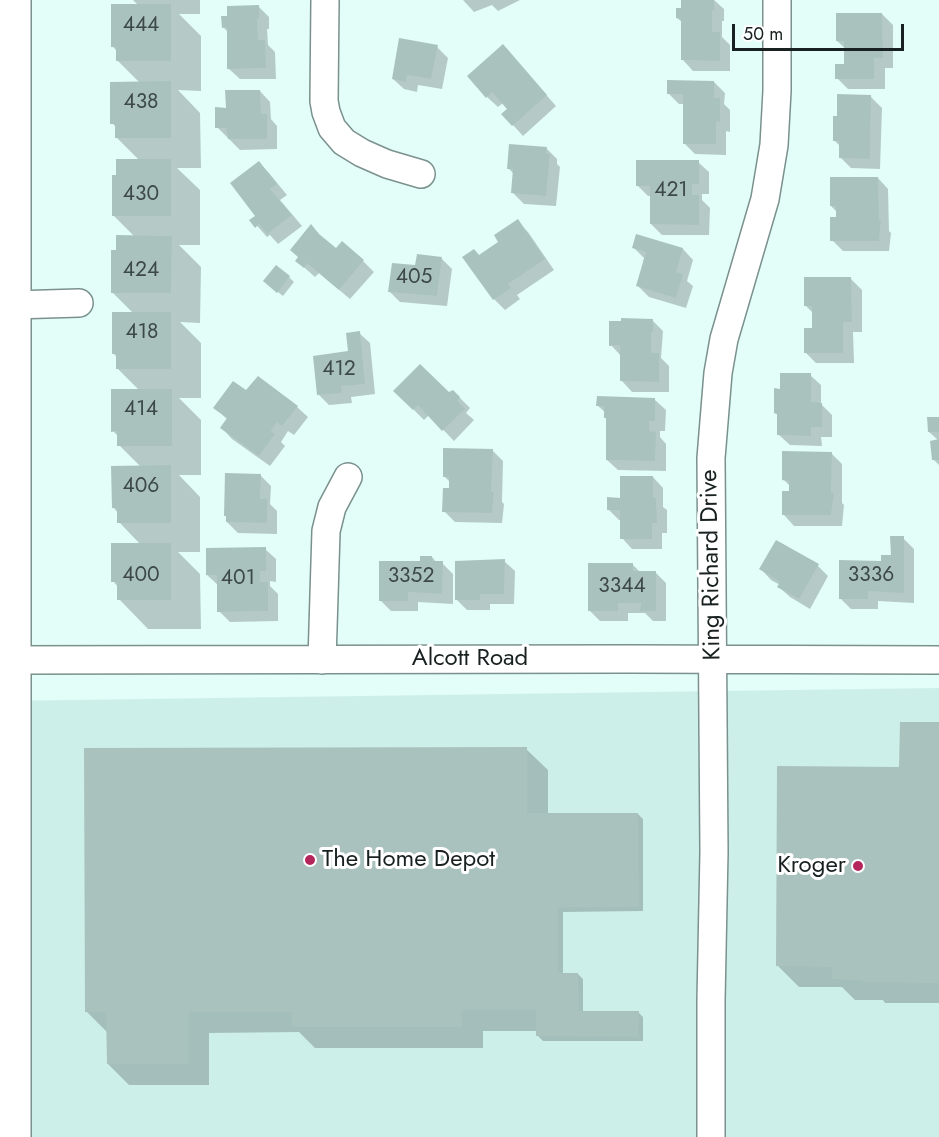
<!DOCTYPE html>
<html>
<head>
<meta charset="utf-8">
<style>
	body { margin:0 }
	#map { position:relative; width:939px; height:1137px; overflow:hidden; background:#e3fdf9; font-family:Jost,sans-serif }
	canvas { display:block }
	.scale { position:absolute; left:732px; top:24px; width:172px; height:27px; box-sizing:border-box; border:3px solid #182120; border-top:0; padding-left:8px; font-size:18px; line-height:21px; white-space:nowrap; color:#182120; -webkit-text-stroke:4px #fff; paint-order:stroke }
</style>
</head>
<body>
<div id="map">
<canvas width="939" height="1137"></canvas>
<div class="scale">50 m</div>
</div>
<script>
const g = document.querySelector('canvas').getContext('2d');
g.lineJoin = 'round';
function fill(path, color) { g.fillStyle = color; g.fill(path, 'evenodd'); }
const toPath = rows => new Path2D(rows.map(r => 'M' + r).join(''));
function strokePath(path, color, width, dash) { g.strokeStyle = color; g.lineWidth = width; g.lineCap = dash ? 'butt' : 'round'; g.setLineDash(dash || []); g.stroke(path); }
function label(font, color, halo, rows, align = 'center') {
  g.font = font + ' Jost,sans-serif'; g.lineWidth = 6; g.setLineDash([]); g.textBaseline = 'middle'; g.strokeStyle = halo; g.fillStyle = color; for (const [text, x, y, turn = 0] of rows) {
    g.save(); g.translate(x, y); g.rotate((+turn || 0) * Math.PI / 180); g.textAlign = isNaN(turn) ? turn : align; if (halo) g.strokeText(text, 0, 0); g.fillText(text, 0, 0); g.restore();
  }
}
const built = toPath([
	[939,688,939,1137,0,1137,0,701]
]);
const shadow = toPath([
	[133,0,200,0,200,14,179,14,201,36,201,91,178,90,200,113,201,168,177,168,200,190,200,245,179,245,201,267,200,323,180,322,201,343,201,398,179,398,201,420,201,475,179,475,200,497,200,552,178,552,200,574,201,629,148,629,119,599,118,587,113,581,140,544,119,522,118,513,113,507,141,467,119,445,119,437,113,431,139,390,118,369,118,358,114,354,133,313,112,292,117,251,135,237,113,215,117,176,139,160,117,138,117,128,112,123,140,83,117,60,117,51,112,46,139,6],
	[463,0,520,0,498,11,492,5,474,12],
	[682,0,714,0,724,9,724,21,722,21,722,37,730,45,730,71,693,71,683,60,683,23,677,18,683,10],
	[259,7,269,17,269,29,267,29,268,45,275,52,276,79,240,79,229,69,228,32,223,27],
	[882,14,893,25,893,68,885,68,885,89,848,89,837,78,846,65,846,49,837,41],
	[437,47,448,58,442,89,418,85,417,92,404,89,393,79],
	[513,57,556,106,523,136,513,125,509,109,503,103,498,107,487,97],
	[714,82,725,93,724,104,730,110,730,132,726,131,726,155,695,154,684,143,684,104,679,104,668,93],
	[260,91,270,102,271,119,277,126,277,149,240,150,217,127,227,109],
	[871,97,882,108,880,169,851,168,841,158,841,147,834,140],
	[546,148,557,159,557,164,560,167,556,206,524,204,513,193,514,174,508,168],
	[698,162,709,172,709,194,702,194,702,200,710,208,709,235,662,235,651,224,651,196,648,196,638,186],
	[259,163,269,173,287,195,280,200,302,226,278,244,270,235,267,237,252,220,257,216],
	[878,178,888,189,889,231,891,233,889,251,843,251,832,240,838,218,837,212,831,206],
	[517,221,528,232,554,270,517,295,520,299,505,310,494,299,480,256,500,242],
	[322,238,337,250,363,261,374,272,350,299,319,273,315,277,297,261],
	[633,247,683,249,693,260,687,281,693,286,686,308,649,297,638,286,644,258],
	[441,258,452,269,447,306,400,302,389,291,416,267],
	[289,277,294,282,283,296,270,286],
	[851,279,862,290,862,332,853,332,854,363,816,363,805,352,814,330,813,313,805,305],
	[652,320,663,331,661,358,669,366,669,392,632,392,622,381,621,356,611,345],
	[359,333,370,343,375,394,351,397,352,403,329,405,318,394,350,352],
	[810,375,821,385,821,404,832,415,832,437,821,437,822,446,790,445,779,435,779,416,775,413,782,390],
	[395,391,449,394,453,391,470,408,466,413,474,420,454,441,429,415,424,420],
	[246,392,297,407,308,417,294,435,288,431,281,442,285,446,270,466,232,439,222,428,228,420,215,408],
	[655,400,666,410,665,431,660,431,660,437,666,444,666,471,618,470,607,460,608,420,606,413,598,406],
	[939,419,939,465,934,460,938,440,929,432],
	[492,450,503,461,502,502,504,504,502,523,455,522,444,511,450,489,450,482,444,476],
	[831,453,842,464,842,503,844,505,842,526,794,526,784,515,790,492,790,486,784,480],
	[260,475,271,486,270,504,277,511,277,534,238,533,227,522],
	[653,477,663,488,663,507,667,510,667,533,662,533,662,549,632,549,622,538,622,520,619,520,608,509],
	[903,538,914,549,914,603,878,601,878,609,851,609,841,599,882,562,893,556],
	[265,549,276,559,276,582,270,581,270,586,278,594,278,621,230,622,219,611,219,586,207,575],
	[432,557,437,563,442,563,453,574,453,604,418,602,418,611,391,611,380,600,422,563],
	[504,561,515,571,514,604,490,604,490,610,467,610,456,599],
	[632,564,640,572,655,572,666,583,666,621,653,621,645,613,628,613,628,621,600,621,590,611],
	[818,566,828,576,810,609,790,597,779,587,780,585,771,580,761,569],
	[939,724,939,1003,885,1003,883,1000,855,1000,842,987,799,987,778,966,901,768],
	[526,749,548,770,548,815,638,814,643,819,643,911,563,912,563,974,578,974,583,979,583,1012,638,1012,643,1017,643,1041,543,1041,538,1036,538,1031,483,1031,483,1048,315,1048,299,1032,209,1033,209,1085,129,1085,108,1064,108,1033,86,1011]
]);
const building = toPath([
	[681,0,714,0,714,11,712,10,712,32,720,32,720,61,681,60,681,19,676,18,676,8,681,8],
	[111,4,171,4,171,61,116,61,116,47,111,47],
	[259,5,259,19,257,19,258,40,265,40,266,68,227,69,227,27,222,28,221,16,227,16,227,6],
	[836,13,882,13,883,58,874,58,874,79,835,79,835,64,844,64,844,41,836,41],
	[399,38,438,45,431,79,407,75,406,82,392,79],
	[503,44,547,95,512,126,501,114,507,109,492,92,486,98,467,76],
	[667,80,714,81,714,98,720,98,720,122,716,121,716,144,683,144,683,94,667,94],
	[171,81,171,138,115,138,115,124,110,124,110,82],
	[225,90,260,90,261,114,267,114,267,139,228,139,226,128,215,128,215,107,226,108],
	[837,94,871,95,870,159,839,158,839,141,833,141,833,116,837,116],
	[509,144,547,147,546,154,550,154,546,196,511,193,513,169,507,169],
	[116,159,171,159,171,216,112,216,112,175,116,175],
	[636,160,699,160,699,184,692,184,692,195,699,195,699,225,650,224,650,186,636,186],
	[259,161,277,184,270,189,292,215,267,234,259,224,255,228,249,220,255,216,230,183],
	[830,177,878,177,879,220,881,220,879,241,830,241,830,217,836,217,836,206,830,206],
	[518,219,545,259,508,284,511,288,493,300,462,257,474,249,479,255,498,242,494,235],
	[311,224,319,234,336,248,342,241,364,260,339,290,307,263,304,268,295,261,298,257,290,250],
	[636,234,683,248,676,272,683,274,676,298,636,286,646,252,632,248],
	[116,235,172,236,171,293,111,293,111,250,116,250],
	[417,254,442,257,437,296,388,292,392,263,415,265],
	[276,265,290,276,277,293,263,281],
	[804,277,851,277,852,322,843,322,843,353,804,353,804,328,812,328,812,306,804,306],
	[112,312,171,312,171,369,116,369,116,354,112,354],
	[621,318,653,319,653,332,651,332,651,353,659,353,659,382,620,381,620,345,609,346,609,321,621,321],
	[360,331,365,384,341,386,342,393,317,395,313,356,348,351,346,333],
	[420,364,449,392,453,390,460,397,457,401,465,409,442,431,418,405,413,410,393,391],
	[780,373,811,373,811,402,822,403,822,427,811,427,811,436,777,435,777,414,774,413,774,388,780,389],
	[258,376,298,406,282,426,277,422,271,431,275,434,259,456,220,428,227,418,213,408,233,381,246,390],
	[111,389,172,389,172,446,117,446,117,431,111,432],
	[597,396,655,398,655,421,649,421,649,431,656,432,655,461,606,460,606,418,604,418,604,406,596,406],
	[927,417,939,417,939,432,928,432],
	[939,439,939,460,932,460,930,441],
	[443,448,493,449,491,492,494,492,492,513,442,512,443,488,449,488,449,477,443,477],
	[782,451,832,452,831,493,834,493,831,515,782,515,782,491,789,491,789,481,782,480],
	[171,465,171,523,117,523,117,508,112,508,111,466],
	[225,473,261,474,260,499,267,499,267,523,226,522,226,516,224,516],
	[620,476,653,476,653,498,656,498,657,523,652,523,652,539,620,539,620,510,607,510,607,497,620,498],
	[890,536,904,536,904,593,868,591,868,599,839,599,839,560,881,561,881,555,891,555],
	[776,540,819,564,799,599,777,587,780,582,759,569],
	[111,543,171,543,171,600,117,600,117,582,111,582],
	[266,547,266,571,260,571,260,582,268,582,268,611,217,612,217,575,206,575,206,548],
	[420,556,432,556,432,561,443,561,442,594,408,592,408,601,379,601,379,561,420,561],
	[505,559,504,594,480,594,480,600,455,600,455,561],
	[588,563,633,563,633,571,656,571,656,611,640,611,641,603,618,603,618,611,588,611],
	[900,722,939,722,939,983,863,982,862,980,832,979,832,967,776,966,777,766,899,767],
	[527,747,527,813,638,813,639,907,558,907,558,973,578,973,579,1011,639,1011,638,1037,536,1036,536,1010,462,1010,462,1027,292,1027,292,1012,189,1012,189,1064,107,1064,106,1012,85,1012,84,748]
]);
const street = toPath([
	[325,0,324,101,326,112,332,128,344,142,362,153,387,164,421,174],
	[14,305,79,303],
	[0,660,629,659,939,660],
	[322,660,326,531,332,507,348,477],
	[711,1137,711,1000,714,852,711,458,718,373,724,339,765,199,774,145,777,91,777,0]
]);
const secondary = toPath([
	[14,1137,14,0]
]);
const markers = [
	[310,860,6,"#b4265b"],
	[858,866,6,"#b4265b"]
];
const numberNames = [
	["444",141,26],
	["438",141,103],
	["421",671,191],
	["430",141,195],
	["424",141,271],
	["405",414,278],
	["418",142,333],
	["412",339,370],
	["414",141,410],
	["406",141,487],
	["400",141,576],
	["3336",871,576],
	["3352",411,577],
	["401",238,579],
	["3344",622,587]
];
const streetNames = [
	["King Richard Drive",712,565,-91],
	["Alcott Road",470,659]
];
const poiNames = [
	["The Home Depot",322,860],
	["Kroger",846,866,"right"]
];
fill(built, '#cdefea');
fill(shadow, '#0003');
fill(building, '#aac2be');
strokePath(street, '#7a918d', 30);
strokePath(secondary, '#7a918d', 36);
strokePath(street, '#fff', 27);
strokePath(secondary, '#fff', 33);
for (const [x, y, r, color] of markers) { const dot = new Path2D(); dot.arc(x, y, r, 0, 2 * Math.PI); g.fillStyle = color; g.fill(dot); strokePath(dot, '#fff', 2); }
label('21px', '#3c4948', null, numberNames);
label('24px', '#182120', '#fff', streetNames);
label('24px', '#182120', '#fff', poiNames, 'left');
</script>
</body>
</html>
